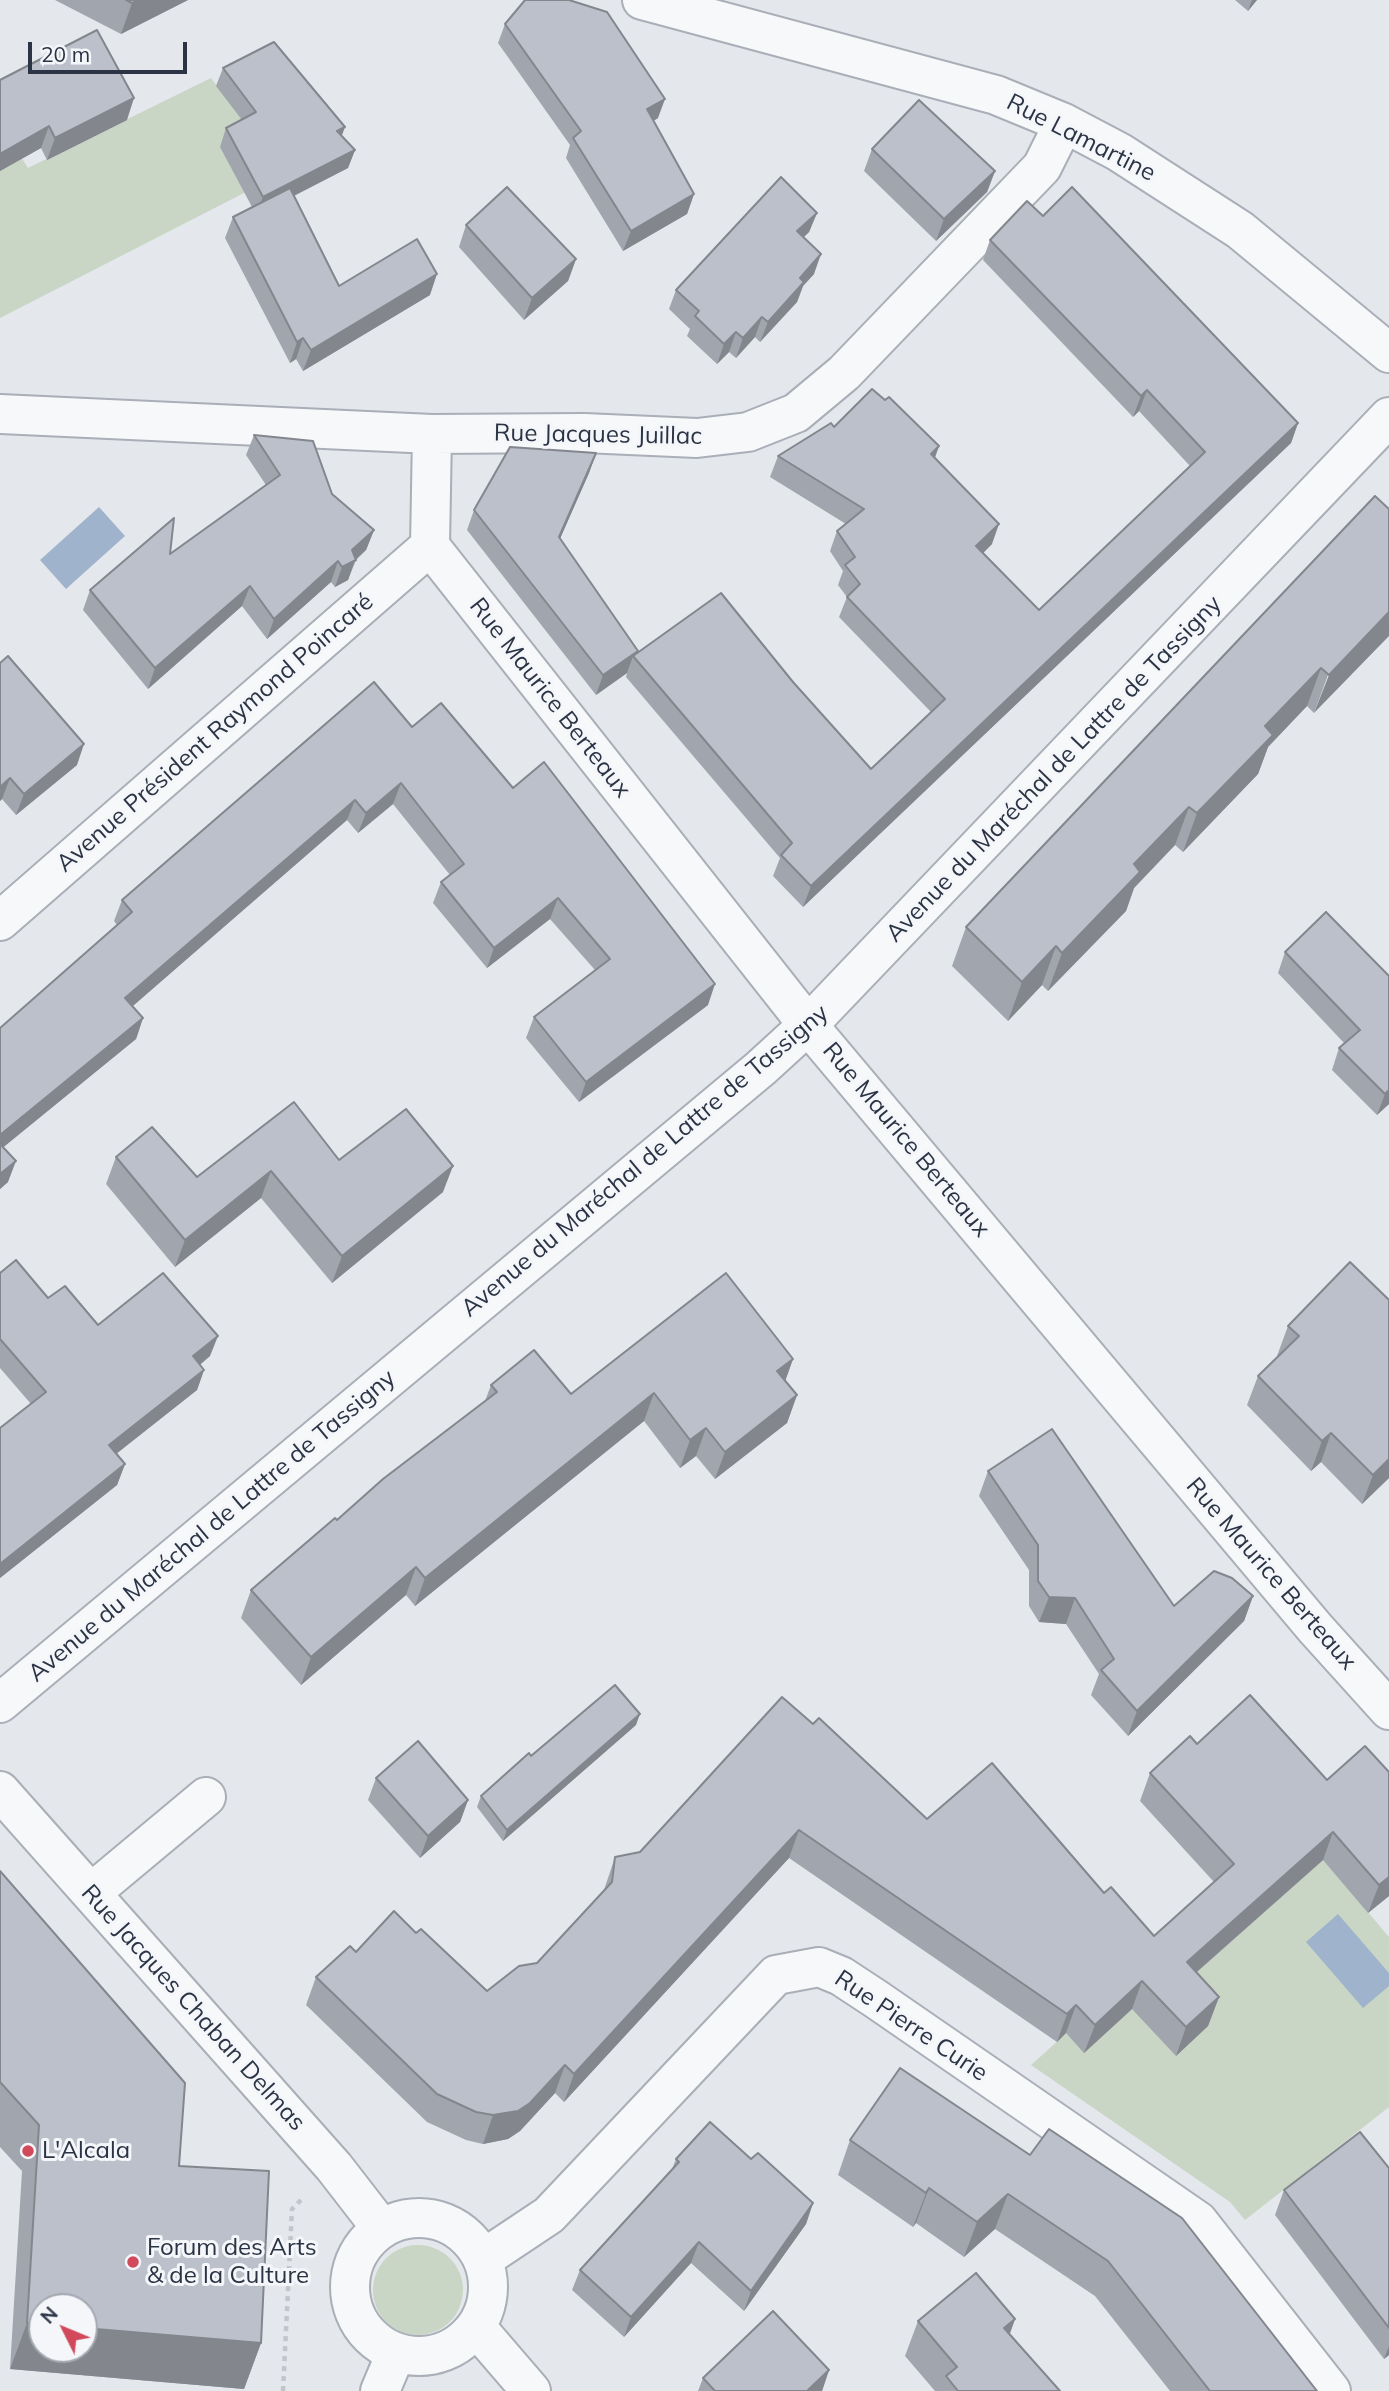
<!DOCTYPE html>
<html>
<head>
<meta charset="utf-8">
<style>
	body { margin:0 }
	#map { position:relative; width:1389px; height:2391px; overflow:hidden; background:#e4e7ec; font-family:Mulish,sans-serif }
	canvas { display:block }
	.north { position:absolute; left:28px; top:2293px; width:70px; height:70px; box-sizing:border-box; background:#f4f6f9; border:2px solid #a4a8b1; border-radius:50%; rotate:313deg; font-size:19px; font-weight:700; line-height:28px; text-align:center; color:#2b3445 }
	.north::after { content:''; display:block; margin:auto; width:24px; height:32px; background:#d1495b; clip-path:polygon(50% 0,100% 100%,50% 72%,0 100%) }
	.scale { position:absolute; left:28px; top:42px; width:159px; height:32px; box-sizing:border-box; border:4px solid #2b3445; border-top:0; padding-left:9px; font-size:21px; line-height:24px; white-space:nowrap; color:#2b3445; -webkit-text-stroke:5px #f4f6f9; paint-order:stroke }
</style>
</head>
<body>
<div id="map">
<canvas width="1389" height="2391"></canvas>
<div class="north">N</div>
<div class="scale">20 m</div>
</div>
<script>
const g = document.querySelector('canvas').getContext('2d');
g.lineJoin = 'round';
function fill(path, color) { g.fillStyle = color; g.fill(path, 'evenodd'); }
const toPath = rows => new Path2D(rows.map(r => 'M' + r).join(''));
function strokePath(path, color, width, dash) { g.strokeStyle = color; g.lineWidth = width; g.lineCap = dash ? 'butt' : 'round'; g.setLineDash(dash || []); g.stroke(path); }
function label(font, color, halo, rows, align = 'center') {
  g.font = font + ' Mulish,sans-serif'; g.lineWidth = 6; g.setLineDash([]); g.textBaseline = 'middle'; g.strokeStyle = halo; g.fillStyle = color; for (const [text, x, y, turn = 0] of rows) {
    g.save(); g.translate(x, y); g.rotate((+turn || 0) * Math.PI / 180); g.textAlign = isNaN(turn) ? turn : align; if (halo) g.strokeText(text, 0, 0); g.fillText(text, 0, 0); g.restore();
  }
}
const green = toPath([
	[211,78,283,173,0,318,0,123,28,168],
	[1296,1827,1389,1937,1389,2107,1245,2220,1230,2202,1031,2065],
	'373 2290a45 45 0 1 1 90 0a45 45 0 1 1-90 0Z'
]);
const water = toPath([
	[99,507,125,536,66,589,40,560],
	[1338,1914,1389,1973,1389,1986,1363,2008,1306,1942]
]);
const path = toPath([
	[283,2391,292,2209,301,2200]
]);
const minor = toPath([
	[642,0,996,95,1064,123,1119,152,1240,230,1389,353],
	[0,414,432,434,584,433,697,438,748,432,796,413,844,373,1042,167,1064,123],
	[432,434,430,546,808,1025,1315,1628,1389,1710],
	[0,921,430,546],
	[0,1703,761,1068,808,1025,1389,417],
	[0,1791,334,2167,382,2229],
	[91,1893,206,1797],
	'350 2287a69 69 0 1 1 138 0a69 69 0 1 1-138 0Z',
	[483,2259,549,2215,776,1975,819,1967,841,1976,876,1999,1198,2221,1331,2391],
	[476,2327,531,2391],
	[380,2391,396,2353]
]);
const wall = toPath([
	[55,0,188,0,121,34],
	[1235,0,1257,0,1248,11],
	[505,24,658,118,653,121,694,194,687,214,623,251,566,158,570,145,498,43],
	[223,68,342,136,355,150,348,168,294,196,339,286,430,295,303,371,296,359,290,363,225,238,233,217,252,207,220,147,226,128,242,120,216,86],
	[0,80,127,120,47,160,41,148,0,171],
	[872,149,995,171,987,192,936,241,864,171],
	[817,213,809,232,803,238,814,274,803,286,797,302,760,342,755,337,736,358,729,352,717,364,687,336,690,329,669,309,676,290],
	[1043,216,1298,423,1291,443,803,907,773,876,780,858,626,677,627,673,596,695,467,530,474,510,596,453,589,473,560,538,638,651,636,654,793,682,871,769,931,712,839,617,847,597,838,585,843,571,830,551,837,531,846,524,770,477,778,456,834,427,939,446,935,458,992,544,983,553,1039,610,1190,466,1139,411,1133,417,983,260,990,240],
	[466,225,576,259,568,281,524,320,459,247],
	[254,435,332,494,374,530,366,550,356,560,348,580,335,587,331,582,267,639,242,606,148,689,83,610,90,590,170,554,266,485,246,455],
	[1389,509,1314,713,1307,706,1268,747,1258,774,1183,852,1175,845,1134,888,1126,911,1048,991,1042,985,1008,1021,952,966,966,927],
	[0,663,77,765,16,815,2,799,0,801],
	[412,727,513,788,708,1005,579,1102,526,1038,534,1017,595,970,550,919,487,968,433,903,441,882,450,875,393,804,358,833,347,820,132,1006,143,1018,136,1039,3,1147,8,1182,0,1189,0,1028,117,925,114,921,122,900],
	[1285,952,1389,976,1389,1104,1377,1115,1332,1070,1339,1048,1345,1044,1278,973],
	[116,1157,197,1177,339,1160,443,1192,332,1283,261,1198,175,1267,106,1184],
	[0,1273,98,1325,210,1356,200,1365,204,1370,197,1390,116,1454,125,1464,117,1485,0,1578,0,1428,31,1404,0,1368],
	[1389,1300,1389,1478,1362,1504,1321,1462,1311,1471,1247,1405,1258,1376,1278,1356,1277,1356,1288,1326],
	[793,1359,785,1381,797,1395,787,1423,715,1479,696,1456,680,1468,644,1421,415,1606,406,1595,301,1685,241,1618,251,1590,337,1520,485,1401,491,1385,571,1394],
	[988,1471,1174,1606,1253,1596,1244,1621,1128,1736,1091,1695,1099,1674,1066,1624,1039,1622,1029,1606,1029,1570,979,1496],
	[1250,1695,1389,1896,1368,1913,1323,1860,1196,1973,1219,1997,1208,2026,1176,2056,1132,2009,1084,2053,1066,2033,1057,2042,789,1858,564,2102,555,2093,520,2131,508,2139,483,2144,466,2140,427,2122,306,2005,316,1977,356,1952,416,1933,487,1991,537,1963,604,1890,615,1857,640,1852,813,1724,927,1819,1104,1893,1154,1936,1214,1882,1140,1801,1150,1773,1197,1744],
	[636,1725,503,1841,477,1807,481,1796,531,1756],
	[376,1778,468,1800,460,1822,420,1858,368,1800],
	[0,1871,179,2166,261,2343,244,2389,10,2369,22,2171,0,2147],
	[900,2068,1317,2391,1170,2391,1095,2296,995,2229,964,2257,916,2223,913,2227,838,2175,850,2140],
	[676,2159,751,2159,813,2203,806,2224,744,2311,691,2263,624,2337,572,2290,580,2270,672,2169],
	[1389,2168,1389,2355,1384,2359,1275,2215,1284,2190],
	[1015,2319,1010,2334,1060,2391,935,2391,905,2356,918,2321],
	[829,2370,822,2391,698,2391,703,2378]
]);
const shadedWall = toPath([
	[139,0,188,0,121,34,132,3],
	[1252,0,1257,0,1248,11],
	[134,98,127,120,47,160,55,138],
	[665,99,658,118,640,129,647,109],
	[49,126,41,148,0,171,0,154],
	[345,127,338,146,337,131],
	[355,150,348,168,256,215,263,197],
	[995,171,987,192,936,241,944,219],
	[694,194,687,214,623,251,631,231],
	[817,213,809,232,789,251,797,231],
	[821,254,814,274,803,286,797,302,760,342,768,322,800,278],
	[576,259,568,281,524,320,532,298],
	[437,274,430,295,303,371,311,350],
	[762,317,755,337,736,358,743,338],
	[736,332,729,352,717,364,724,344],
	[303,338,296,359,290,363,297,342],
	[1147,390,1139,411,1133,417,1141,396],
	[1298,423,1291,443,803,907,811,886],
	[939,446,931,467,931,454],
	[596,453,589,473,552,557,559,537],
	[999,524,992,544,969,567,976,546],
	[374,530,366,550,355,560,348,580,335,587,342,567,352,550],
	[338,561,331,582,267,639,274,619],
	[250,586,242,606,148,689,155,668],
	[1389,612,1389,636,1314,713,1329,675],
	[638,651,635,658,633,656,627,673,596,695,603,675],
	[1321,668,1307,706,1268,747,1258,774,1183,852,1197,813,1265,726],
	[84,744,77,765,16,815,24,794],
	[10,778,2,799,0,801,0,787],
	[401,783,393,804,358,833,366,813],
	[355,800,347,820,118,1019,125,998],
	[1189,807,1175,845,1134,888,1126,911,1048,991,1062,953,1134,864],
	[558,898,550,919,487,968,494,948],
	[1056,946,1042,985,1008,1021,1022,982],
	[715,984,708,1005,579,1102,586,1082],
	[143,1018,136,1039,0,1150,0,1135],
	[1389,1090,1389,1104,1377,1115,1385,1094],
	[16,1161,8,1182,0,1189,0,1174],
	[453,1166,443,1192,332,1283,342,1256],
	[271,1171,261,1198,175,1267,185,1240],
	[218,1336,210,1356,186,1376,193,1356],
	[793,1359,783,1387,777,1371],
	[204,1370,197,1390,102,1465,109,1445],
	[654,1393,644,1421,415,1606,425,1578],
	[797,1395,787,1423,715,1479,725,1452],
	[706,1428,696,1456,680,1468,690,1440],
	[1331,1433,1321,1462,1311,1471,1322,1441],
	[1389,1459,1389,1478,1362,1504,1373,1475],
	[125,1464,117,1485,0,1578,0,1564],
	[416,1567,406,1595,301,1685,311,1657],
	[1253,1596,1244,1621,1128,1736,1137,1711],
	[1049,1597,1075,1598,1066,1624,1039,1622],
	[640,1714,636,1725,503,1841,507,1830],
	[468,1800,460,1822,420,1858,428,1836],
	[799,1830,789,1858,564,2102,574,2074],
	[1333,1832,1323,1860,1176,1990,1187,1962],
	[1389,1877,1389,1896,1368,1913,1379,1885],
	[1142,1981,1132,2009,1084,2053,1095,2025],
	[1219,1997,1208,2026,1176,2056,1186,2027],
	[1076,2005,1066,2033,1057,2042,1067,2014],
	[565,2065,555,2093,520,2131,508,2139,483,2144,493,2115],
	[929,2188,916,2223,913,2227,926,2193],
	[1008,2194,995,2229,964,2257,977,2222],
	[813,2203,806,2224,744,2311,751,2291],
	[699,2242,691,2263,624,2337,631,2317],
	[1015,2319,1002,2354,1004,2328],
	[27,2323,42,2324,42,2349,84,2349,84,2328,261,2343,244,2389,10,2369],
	[1389,2346,1389,2355,1384,2359],
	[829,2370,822,2391,808,2391]
]);
const building = toPath([
	[126,0,139,0,132,3,126,0],
	[525,0,569,0,607,12,665,99,647,109,694,194,631,231,573,138,581,131,505,24,525,0],
	[97,30,134,98,55,138,49,126,0,154,0,80,97,30],
	[274,42,345,127,337,131,355,150,263,197,226,128,256,112,223,68,274,42],
	[919,100,995,171,944,219,872,149,919,100],
	[781,177,817,213,797,231,821,254,800,278,804,282,768,322,762,317,743,338,736,332,724,344,695,316,699,311,676,290,781,177],
	[507,187,576,259,532,298,466,225,507,187],
	[1072,187,1298,423,811,886,781,855,792,843,633,656,721,593,793,682,871,769,945,699,847,597,860,584,845,565,855,557,837,531,864,509,778,456,831,423,834,427,872,389,885,400,889,397,939,446,931,454,999,524,976,546,1039,610,1205,452,1147,390,1141,396,990,240,1027,201,1043,216,1072,187],
	[290,188,339,286,417,239,437,274,311,350,303,338,297,342,233,217,290,188],
	[254,435,313,441,332,494,374,530,352,550,356,560,342,567,338,561,274,619,250,586,155,668,90,590,174,518,170,554,280,475,254,435],
	[510,447,596,453,559,537,638,651,603,675,474,510,510,447],
	[1375,496,1389,509,1389,612,1329,675,1321,668,1265,726,1273,735,1197,813,1189,807,1134,864,1140,872,1062,953,1056,946,1022,982,966,927,1375,496],
	[8,656,84,744,24,794,10,778,0,787,0,663,8,656],
	[374,682,412,727,441,703,513,788,544,762,715,984,586,1082,534,1017,610,959,558,898,494,948,441,882,464,864,401,783,366,813,355,800,125,998,143,1018,0,1135,0,1028,132,912,122,900,374,682],
	[1326,912,1389,976,1389,1090,1385,1094,1339,1048,1360,1030,1285,952,1326,912],
	[294,1102,339,1160,406,1109,453,1166,342,1256,271,1171,185,1240,116,1157,152,1127,197,1177,294,1102],
	[0,1144,16,1161,0,1174,0,1144],
	[16,1260,48,1298,65,1286,98,1325,163,1273,218,1336,193,1356,204,1370,109,1445,125,1464,0,1564,0,1428,46,1392,0,1339,0,1273,16,1260],
	[1350,1262,1389,1300,1389,1459,1373,1475,1331,1433,1322,1441,1258,1376,1299,1336,1288,1326,1350,1262],
	[726,1273,793,1359,777,1371,797,1395,725,1452,706,1428,690,1440,654,1393,425,1578,416,1567,311,1657,251,1590,335,1518,337,1520,383,1479,497,1392,491,1385,534,1350,571,1394,726,1273],
	[1052,1429,1174,1606,1214,1571,1232,1578,1253,1596,1137,1711,1101,1670,1114,1659,1075,1598,1049,1597,1038,1581,1038,1545,988,1471,1052,1429],
	[615,1685,640,1714,507,1830,481,1796,529,1753,531,1756,615,1685],
	[1250,1695,1327,1780,1365,1746,1389,1772,1389,1877,1379,1885,1333,1832,1187,1962,1219,1997,1186,2027,1142,1981,1095,2025,1076,2005,1067,2014,799,1830,574,2074,565,2065,530,2103,518,2111,493,2115,476,2112,437,2094,316,1977,350,1946,356,1952,394,1911,416,1933,421,1929,487,1991,519,1966,537,1963,612,1882,615,1857,640,1852,782,1697,813,1724,819,1718,927,1819,992,1763,1104,1893,1111,1887,1154,1936,1234,1864,1150,1773,1190,1736,1197,1744,1250,1695],
	[418,1741,468,1800,428,1836,376,1778,418,1741],
	[0,1871,185,2083,179,2166,269,2171,261,2343,84,2328,84,2307,42,2307,42,2324,27,2323,39,2125,0,2082,0,1871],
	[900,2068,1030,2155,1049,2129,1182,2218,1317,2391,1210,2391,1108,2261,1008,2194,977,2222,929,2188,926,2193,850,2140,900,2068],
	[710,2122,751,2159,758,2153,813,2203,751,2291,699,2242,631,2317,580,2270,679,2162,676,2159,710,2122],
	[1360,2132,1389,2168,1389,2328,1284,2190,1360,2132],
	[976,2273,1015,2319,1004,2328,1060,2391,958,2391,946,2376,957,2367,918,2321,976,2273],
	[773,2311,829,2370,808,2390,808,2391,715,2391,703,2378,773,2311]
]);
const markers = [
	[28,2151,7,"#d1495b"],
	[133,2262,7,"#d1495b"]
];
const streetNames = [
	["Rue Lamartine",1081,138,27],
	["Rue Jacques Juillac",598,435,1],
	["Rue Maurice Berteaux",550,698,52],
	["Avenue Président Raymond Poincaré",215,733,-41],
	["Avenue du Maréchal de Lattre de Tassigny",1054,769,-46],
	["Rue Maurice Berteaux",906,1140,50],
	["Avenue du Maréchal de Lattre de Tassigny",645,1161,-40],
	["Avenue du Maréchal de Lattre de Tassigny",212,1526,-40],
	["Rue Maurice Berteaux",1271,1574,49],
	["Rue Jacques Chaban Delmas",193,2008,48],
	["Rue Pierre Curie",911,2026,34]
];
const poiNames = [
	["L'Alcala",42,2151],
	["Forum des Arts",147,2248],
	["& de la Culture",147,2276]
];
fill(green, '#c9d6c5');
fill(water, '#9fb4cc');
strokePath(minor, '#a9aeb7', 42);
strokePath(path, '#c2c5cb', 4.5, [5, 5]);
strokePath(minor, '#f7f8fa', 38);
fill(wall, '#a1a5ae');
fill(shadedWall, '#83868d');
fill(building, '#bbc0ca');
strokePath(building, '#83868d', 2);
for (const [x, y, r, color] of markers) { const dot = new Path2D(); dot.arc(x, y, r, 0, 2 * Math.PI); g.fillStyle = color; g.fill(dot); strokePath(dot, '#f4f6f9', 2.5); }
label('24px', '#2b3445', '#f4f6f9', streetNames);
label('24px', '#2b3445', '#f4f6f9', poiNames, 'left');
</script>
</body>
</html>
